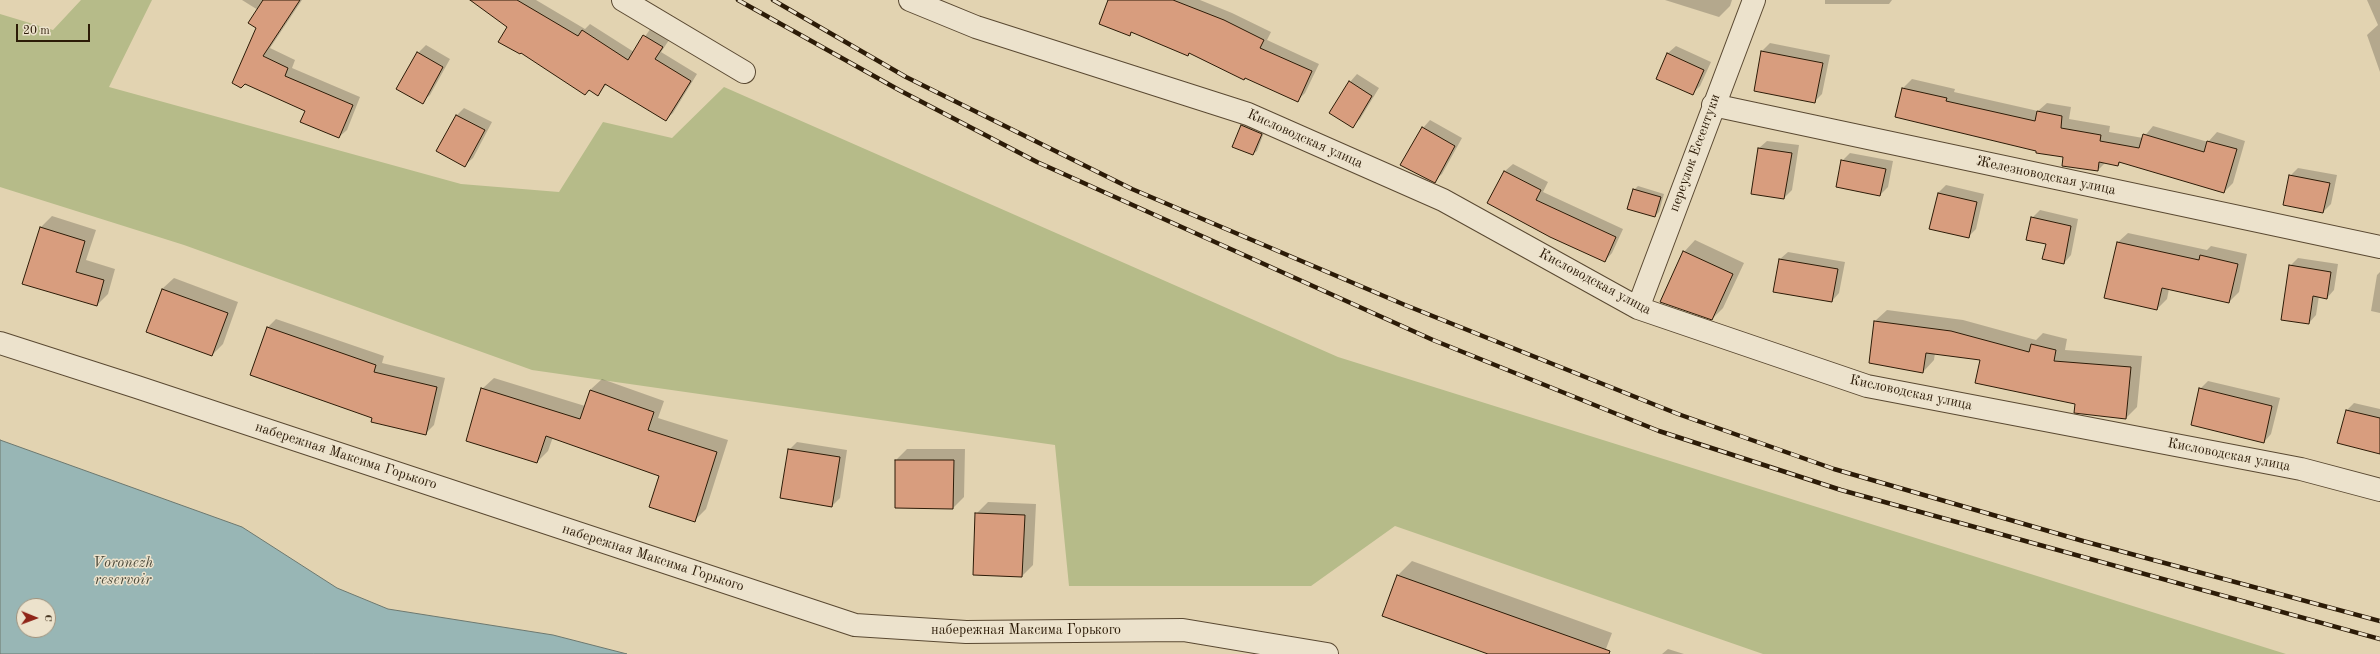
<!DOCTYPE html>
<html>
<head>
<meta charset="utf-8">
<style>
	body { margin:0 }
	#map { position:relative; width:2380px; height:654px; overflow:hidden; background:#e2d3b1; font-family:"Old Standard TT",serif }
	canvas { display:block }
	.north { position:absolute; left:16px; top:598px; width:40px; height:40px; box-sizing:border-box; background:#ece2cc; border:1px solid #9f927d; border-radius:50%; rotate:91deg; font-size:11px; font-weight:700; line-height:16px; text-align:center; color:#2c1b07 }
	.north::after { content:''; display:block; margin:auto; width:14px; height:18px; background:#8f2418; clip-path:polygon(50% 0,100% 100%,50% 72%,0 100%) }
	.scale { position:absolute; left:16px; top:24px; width:74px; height:18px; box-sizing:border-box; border:2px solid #2c1b07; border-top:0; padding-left:5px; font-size:12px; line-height:14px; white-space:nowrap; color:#2c1b07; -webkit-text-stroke:3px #ece2cc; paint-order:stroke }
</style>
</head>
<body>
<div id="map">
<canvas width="2380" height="654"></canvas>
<div class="north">С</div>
<div class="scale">20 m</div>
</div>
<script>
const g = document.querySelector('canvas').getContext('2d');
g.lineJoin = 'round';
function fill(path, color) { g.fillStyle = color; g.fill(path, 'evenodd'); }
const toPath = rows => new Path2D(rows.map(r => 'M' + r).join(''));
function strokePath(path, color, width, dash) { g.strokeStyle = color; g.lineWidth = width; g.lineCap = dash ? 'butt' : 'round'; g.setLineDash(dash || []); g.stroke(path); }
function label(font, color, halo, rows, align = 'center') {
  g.font = font + ' "Old Standard TT",serif'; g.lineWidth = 3; g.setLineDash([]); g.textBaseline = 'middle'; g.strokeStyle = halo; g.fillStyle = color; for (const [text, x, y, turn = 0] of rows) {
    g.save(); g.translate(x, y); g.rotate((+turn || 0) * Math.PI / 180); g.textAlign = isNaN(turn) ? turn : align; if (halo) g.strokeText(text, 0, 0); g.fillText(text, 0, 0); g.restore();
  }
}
const green = toPath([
	[81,0,152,0,109,87,461,184,559,192,603,122,672,138,724,87,1338,357,2286,654,1763,654,1395,526,1311,586,1069,586,1055,445,532,370,184,245,0,187,0,14,53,30]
]);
const water = toPath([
	[0,440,242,527,337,588,388,609,553,635,627,654,0,654,0,440],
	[24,606,48,606,48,630,24,630,24,606]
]);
const shadow = toPath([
	[242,0,302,0,270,48,295,60,292,68,360,97,347,130,339,137,306,110,245,83,258,28,258,10],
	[472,0,536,0,585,29,590,24,634,52,651,28,669,40,661,52,697,74,673,113,665,120,607,84,598,94],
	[1110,0,1200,0,1232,13,1271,32,1267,40,1319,64,1305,93,1297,101,1190,52,1187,55,1133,32,1129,35],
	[1665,0,1732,0,1730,6,1719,17],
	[1825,0,1892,0,1889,4,1825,4],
	[2367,0,2380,0,2380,72,2367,35,2378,25],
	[1770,43,1830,55,1822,94,1814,102,1755,90,1762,51],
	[426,45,450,59,430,95,422,102,398,89,418,53],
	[1676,46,1711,62,1700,86,1692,94,1657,78,1668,53],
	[1357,74,1379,88,1360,119,1352,126,1350,82],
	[1912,79,1955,89,1954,92,2038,111,2047,103,2071,107,2069,119,2110,126,2109,132,2143,138,2153,126,2208,142,2217,132,2245,141,2233,183,2224,192,2121,162,2118,165,2105,163,2098,170,2064,156,2037,150,1903,88],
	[464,108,492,122,473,158,465,165,438,151,457,115],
	[1430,120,1462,138,1442,174,1434,181,1423,128],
	[1245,122,1265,130,1257,151,1253,154,1241,125],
	[1767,141,1799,145,1792,190,1784,198,1759,148],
	[1850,153,1893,161,1888,187,1880,195,1842,161],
	[1513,164,1548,182,1543,192,1623,229,1612,253,1605,261,1489,202,1505,171],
	[2298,168,2337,175,2331,204,2323,212,2290,176],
	[1946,185,1984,194,1976,229,1968,237,1938,193],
	[1638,186,1664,194,1659,212,1655,216,1634,190],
	[2040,210,2078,219,2071,255,2064,263,2047,243,2032,218],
	[52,216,96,230,86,260,115,269,108,294,97,305,40,228],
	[2128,233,2207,250,2211,246,2247,254,2239,292,2229,302,2169,289,2167,299,2157,309,2117,243],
	[1695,240,1744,263,1723,308,1712,319,1684,252],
	[1788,252,1845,262,1839,293,1832,301,1780,259],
	[2298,258,2338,264,2334,290,2327,298,2319,296,2316,315,2309,323,2290,266],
	[2380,272,2380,313,2371,311,2377,275],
	[174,278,238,302,223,344,212,355,162,289],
	[1887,310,1963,320,2036,340,2043,333,2067,339,2065,350,2142,356,2137,407,2126,418,2076,403,1981,359,1935,353,1934,360,1923,372,1875,321],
	[276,319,384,356,382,363,445,378,434,425,425,434,374,417,267,328],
	[494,378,585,406,590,390,602,379,664,401,658,418,728,440,706,509,694,521,660,476,553,437,548,451,537,462,482,389],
	[2208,381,2280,398,2271,434,2264,442,2200,389],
	[2354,403,2380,409,2380,453,2347,410],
	[797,442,847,450,840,498,832,506,789,450],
	[907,449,965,449,964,497,953,508,896,507,896,460],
	[988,502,1036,504,1033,565,1022,576,976,514],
	[1412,561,1612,633,1604,654,1491,654,1398,575],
	[1668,649,1684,654,1662,654]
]);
const building = toPath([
	[263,0,300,0,263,56,288,68,285,76,353,105,339,138,300,122,305,111,245,84,241,88,232,83,256,28,248,23,263,0],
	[470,0,517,0,578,36,582,30,628,60,643,35,663,47,655,59,691,81,666,121,605,84,598,96,589,90,585,95,521,53,520,54,498,42,507,27,470,0],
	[1108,0,1173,0,1224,20,1264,40,1260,48,1312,71,1298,102,1245,78,1244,80,1189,53,1188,56,1131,32,1130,36,1099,24,1108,0],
	[1761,51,1823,63,1815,103,1754,91,1761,51],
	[417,52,443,67,423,104,396,89,417,52],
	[1667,53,1704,70,1693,95,1656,79,1667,53],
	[1349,81,1372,96,1353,128,1329,113,1349,81],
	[1902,88,1947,98,1946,101,2035,121,2037,111,2062,116,2061,128,2101,135,2100,141,2139,148,2143,134,2204,152,2207,141,2237,149,2224,193,2119,162,2118,166,2099,162,2098,171,2062,166,2063,157,2036,153,2036,151,1895,117,1902,88],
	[456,115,485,130,465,167,436,151,456,115],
	[1241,125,1262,134,1253,155,1232,147,1241,125],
	[1422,127,1455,146,1435,183,1400,165,1422,127],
	[1758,148,1792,153,1784,199,1751,194,1758,148],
	[1841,160,1886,169,1880,196,1836,187,1841,160],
	[1504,171,1541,190,1536,200,1616,237,1605,262,1550,237,1487,203,1504,171],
	[2289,175,2330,183,2323,213,2283,205,2289,175],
	[1633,189,1661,197,1655,217,1627,209,1633,189],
	[1938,193,1977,202,1969,238,1929,229,1938,193],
	[2031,217,2071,226,2064,264,2042,259,2046,244,2026,240,2031,217],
	[40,227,85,241,76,272,104,280,97,306,22,284,40,227],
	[2117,242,2199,260,2200,255,2238,264,2229,303,2162,288,2157,310,2104,298,2117,242],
	[1683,251,1733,274,1712,320,1660,302,1683,251],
	[1779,259,1838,269,1832,302,1773,292,1779,259],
	[2289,265,2331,272,2327,299,2313,296,2309,324,2281,320,2289,265],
	[162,289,228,313,212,356,146,332,162,289],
	[1874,321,1951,331,2029,352,2031,344,2056,350,2054,361,2131,367,2126,419,2074,413,2075,404,1975,383,1980,360,1926,353,1923,373,1869,363,1874,321],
	[267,327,376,365,374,372,437,387,426,435,371,422,372,418,250,375,267,327],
	[481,388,580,419,590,390,654,412,648,430,717,452,695,522,649,507,659,476,546,436,537,463,466,441,481,388],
	[2199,388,2272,406,2264,443,2191,425,2199,388],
	[2346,410,2380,418,2380,454,2337,443,2346,410],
	[788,449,840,457,832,507,780,498,788,449],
	[895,460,954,460,953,509,895,508,895,460],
	[975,513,1025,515,1022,577,973,575,975,513],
	[1397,575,1610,651,1609,654,1488,654,1382,616,1397,575]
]);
const minor = toPath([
	[623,0,744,72],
	[910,0,976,27,1248,114,1443,200,1638,308,1867,386,2301,469,2380,490],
	[1713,105,2380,247],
	[1638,308,1754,0],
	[0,343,137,387,855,625,966,632,1183,630,1327,654]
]);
const rail = toPath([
	[738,0,899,90,1037,162,1433,340,1659,431,1841,490,2380,639],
	[773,0,906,77,1132,189,1405,305,1678,414,1834,469,2083,541,2380,621]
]);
const streetNames = [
	["Кисловодская улица",1305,139,24],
	["переулок Ессентуки",1695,153,-70],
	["Железноводская улица",2046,176,12],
	["Кисловодская улица",1595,282,28],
	["Кисловодская улица",1911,393,12],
	["Кисловодская улица",2229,455,11],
	["набережная Максима Горького",346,456,18],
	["набережная Максима Горького",653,558,18],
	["набережная Максима Горького",1026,630]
];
const waterNames = [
	["Voronezh",123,563],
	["reservoir",123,580]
];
fill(green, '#b6bb89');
fill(water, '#98b6b5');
strokePath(water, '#6d786f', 1);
fill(shadow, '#0003');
fill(building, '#d89d7e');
strokePath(building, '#2c1b07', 1);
strokePath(minor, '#5a4932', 24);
strokePath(minor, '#ece2cc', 22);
strokePath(rail, '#2c1b07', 4.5);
strokePath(rail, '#ece2cc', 3, [9]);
label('14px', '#2c1b07', '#ece2cc', streetNames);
label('italic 15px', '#4c4a3b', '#ece2cc', waterNames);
</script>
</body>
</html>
